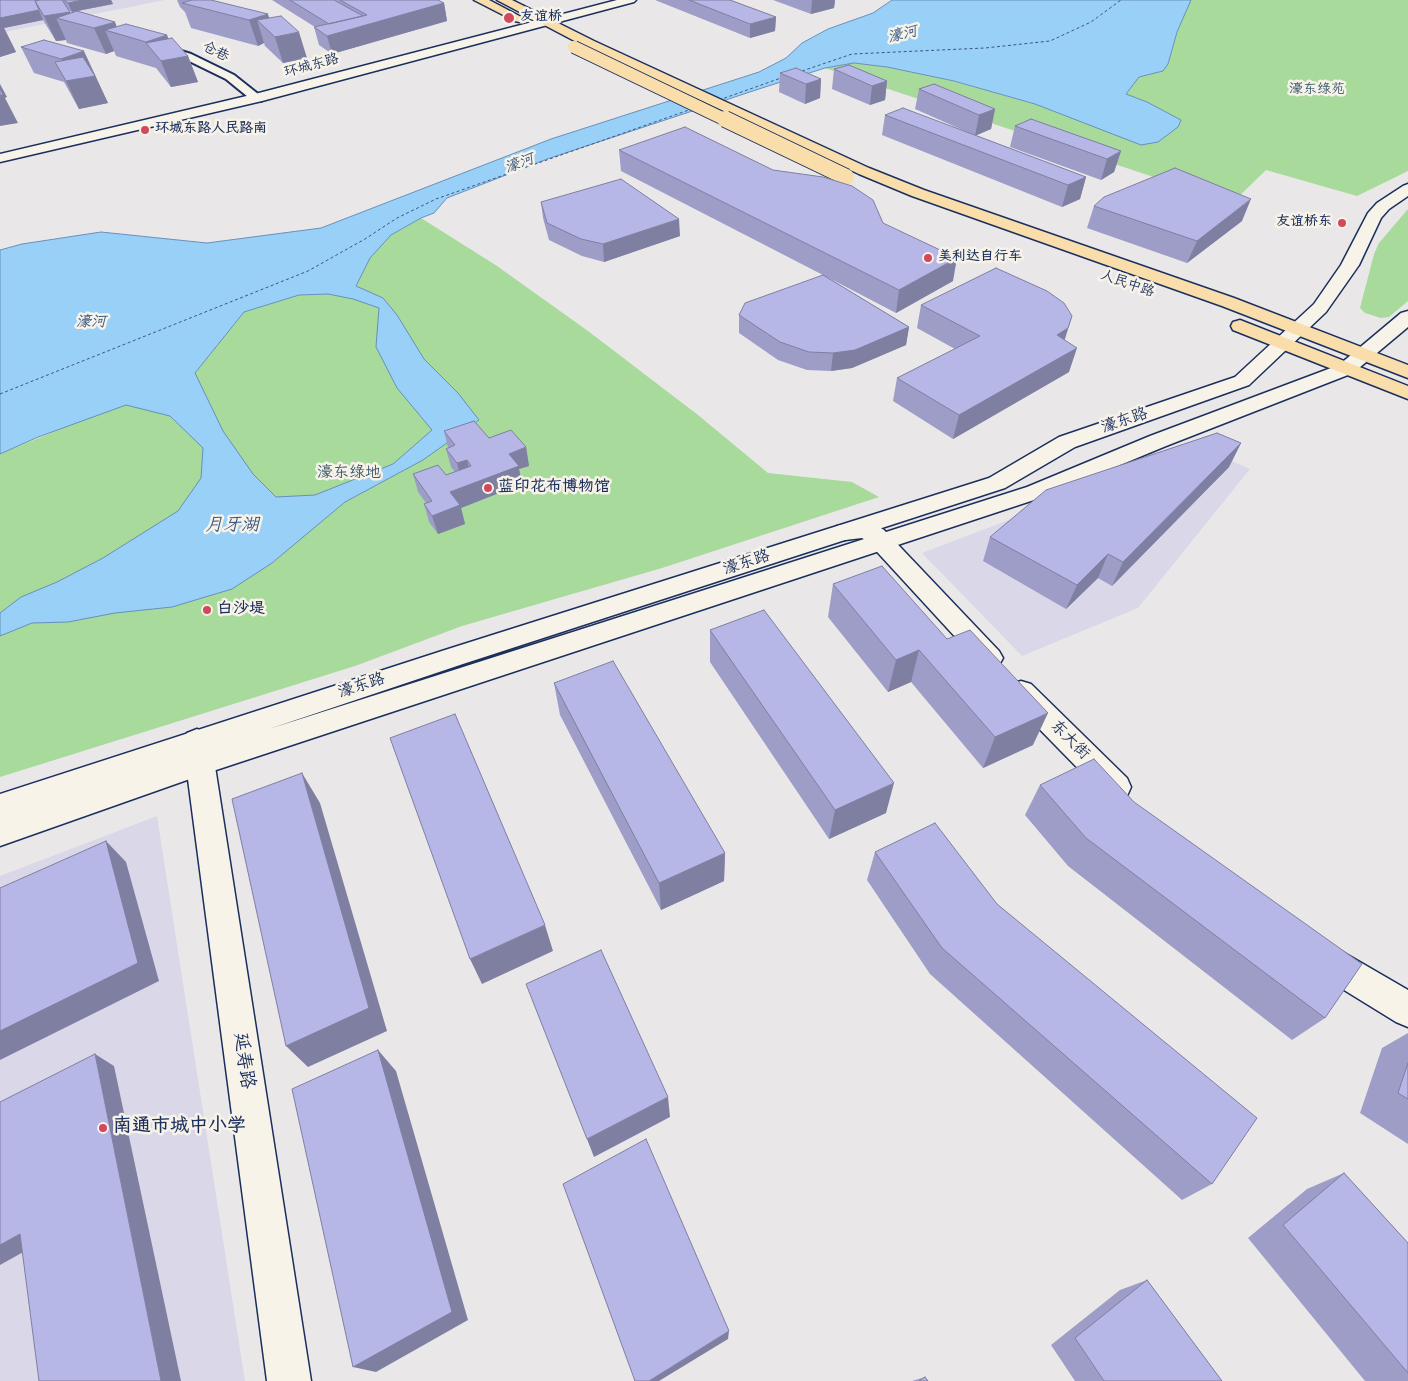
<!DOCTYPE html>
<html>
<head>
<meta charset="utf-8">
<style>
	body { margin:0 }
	canvas { display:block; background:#eae7e8 }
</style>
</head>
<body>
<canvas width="1408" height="1381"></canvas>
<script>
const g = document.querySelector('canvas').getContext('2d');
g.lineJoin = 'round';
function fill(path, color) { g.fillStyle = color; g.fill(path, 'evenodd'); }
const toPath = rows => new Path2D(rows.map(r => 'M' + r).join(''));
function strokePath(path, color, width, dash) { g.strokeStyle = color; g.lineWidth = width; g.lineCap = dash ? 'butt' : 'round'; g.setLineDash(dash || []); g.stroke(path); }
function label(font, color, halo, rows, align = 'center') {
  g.font = font + ' "Indie Flower","LXGW WenKai TC",sans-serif'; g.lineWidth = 5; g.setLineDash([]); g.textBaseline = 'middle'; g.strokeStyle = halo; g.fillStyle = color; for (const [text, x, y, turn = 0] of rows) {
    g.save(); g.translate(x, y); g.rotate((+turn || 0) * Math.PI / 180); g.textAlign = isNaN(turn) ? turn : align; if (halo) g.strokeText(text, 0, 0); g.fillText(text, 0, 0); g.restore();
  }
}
const built = toPath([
	[0,0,165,0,0,33],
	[1212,452,1250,469,1138,608,1022,656,922,553,1043,507],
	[157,816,245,1381,0,1381,0,876]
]);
const green = toPath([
	[1191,0,1408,0,1408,171,1357,196,1266,170,1232,203,825,68,854,63,887,67,953,81,1035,104,1181,120,1147,102,1126,94,1138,77,1163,71,1168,64,1177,32],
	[1408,209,1408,301,1389,317,1381,318,1365,313,1360,308,1374,254,1379,243],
	[421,218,497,266,588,331,698,415,768,473,852,482,879,497,662,568,462,626,355,666,0,777,0,454,195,373,244,312,299,295,328,294,356,286,370,258,377,249,391,235]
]);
const water = toPath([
	[892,0,1191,0,1177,32,1168,64,1163,71,1139,77,1126,94,1147,102,1181,120,1178,127,1158,142,1141,145,1035,104,954,81,887,67,854,63,825,68,762,88,547,159,447,198,434,213,421,218,391,235,370,258,356,286,383,298,397,315,424,359,458,393,479,420,423,460,345,502,272,563,232,589,172,607,115,613,68,622,32,623,0,636,0,613,21,597,57,582,103,558,178,511,201,478,203,448,170,416,126,405,38,437,0,454,0,250,22,244,101,232,207,243,321,228,551,139,759,72,786,58,802,43,828,29,873,13,892,0],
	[328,294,353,299,379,308,376,347,397,388,432,430,393,464,315,495,276,497,253,474,223,431,195,373,244,312,299,295,328,294]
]);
const ferry = toPath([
	[802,71,852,54,985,48,1050,41,1091,22,1121,0],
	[719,100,781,78],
	[0,394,308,271,365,239,397,218,436,199,689,110]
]);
const pedestrian = toPath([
	[155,43,191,54,234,75,263,98,261,101,253,101,226,79,183,58,151,48,149,46,155,43]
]);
const minor = toPath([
	[860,522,876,525,884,530,999,651,1003,658,999,665,990,668,981,665,868,542,862,538,845,540,837,538,833,532,837,526,860,522],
	[1021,681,1031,684,1127,778,1131,787,1127,796,1116,800,1105,796,1011,700,1007,692,1011,684,1021,681],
	[197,729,207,733,211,741,311,1381,267,1381,183,741,187,733,197,729],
	[1322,942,1334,947,1408,990,1408,1027,1396,1022,1310,969,1305,958,1310,947,1322,942]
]);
const tertiary = toPath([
	[617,0,636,0,634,2,262,101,0,162,0,154,255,94,617,0]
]);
const secondary = toPath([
	[1408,184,1408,196,1389,209,1381,218,1359,265,1326,312,1249,385,1075,447,1005,488,463,664,269,729,1027,487,1150,436,1339,365,1401,313,1408,311,1408,327,1353,373,1166,446,1043,497,204,774,0,846,0,794,445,650,989,478,1059,437,1235,377,1314,304,1341,265,1368,213,1377,203,1403,186,1408,184]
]);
const primary = toPath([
	[474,0,489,0,525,19,519,22,515,21,474,0],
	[497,0,512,0,594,41,869,168,924,190,1234,298,1408,365,1408,378,1222,306,912,196,859,174,586,47,497,0],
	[1240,320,1408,386,1408,399,1233,330,1231,326,1233,322,1240,320]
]);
const primaryBridgeFar1 = toPath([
	[574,47,728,121]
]);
const primaryBridge = toPath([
	[725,119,846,177]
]);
const wall = toPath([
	[0,0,111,0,113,4,72,12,69,10,71,13,117,27,167,35,168,39,188,56,198,82,171,87,156,68,116,56,114,51,106,54,67,43,66,40,56,41,43,20,4,28,16,52,0,57],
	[177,0,211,0,269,18,307,58,283,63,265,46,264,43,258,46,191,28,185,12,180,7],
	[272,0,438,0,444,3,447,21,332,54,319,45,314,27,315,27],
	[655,0,730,0,776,17,775,31,750,38],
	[773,0,835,0,834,8,811,14],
	[44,40,93,72,108,103,79,109,64,82,34,73,21,47],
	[834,69,887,81,885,100,870,105,832,89],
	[780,73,821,79,820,98,805,104,779,92],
	[919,89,995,109,991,129,975,135,1086,177,1080,199,1062,207,882,135,885,115,967,132,915,109],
	[1015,126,1121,151,1114,172,1101,180,1010,147],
	[619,150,883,223,953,281,896,313,827,277,909,327,906,345,852,368,831,371,807,370,778,360,739,333,739,315,823,275,621,171],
	[541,202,680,236,604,262,582,256,549,240,543,218],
	[1094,206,1242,221,1187,263,1087,228],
	[921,305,1064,340,1069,372,953,439,893,401,897,378,955,349,917,328],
	[444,431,489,438,526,447,529,466,519,469,522,484,461,508,465,524,438,534,429,522,424,504,426,503,418,492,413,474,446,475,455,472,451,467,446,449,448,448],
	[1241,443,1229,467,1112,586,1098,578,1066,609,983,561,990,537],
	[833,584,947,639,1033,745,983,768,911,682,888,692,828,617],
	[710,630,886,813,829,839,710,662],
	[554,683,725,853,724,881,661,910,560,715],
	[1040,785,1325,1018,1292,1040,1068,866,1025,815],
	[875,852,1212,1184,1182,1200,930,974,867,880],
	[1408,1033,1408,1144,1360,1113,1382,1048],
	[1344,1173,1408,1243,1408,1381,1365,1381,1248,1238,1307,1189],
	[1147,1280,1222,1381,1075,1381,1051,1345,1120,1290],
	[925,1377,928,1381,912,1381]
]);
const shadedWall = toPath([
	[83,0,111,0,113,4,72,12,68,3],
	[812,0,835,0,834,8,811,14],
	[444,3,447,21,332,54,327,36],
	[39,10,43,20,4,28,16,52,0,57,0,18],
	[70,12,75,23,56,18,66,40,56,41,44,16],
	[268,14,275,37,299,32,307,58,283,63,275,37,257,20,264,43,258,46,249,20],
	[776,17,775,31,750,38,750,24],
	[115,22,120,35,105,30,114,51,106,54,94,28],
	[167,35,175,58,188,56,198,82,171,87,161,61,147,44,146,42],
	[84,51,108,103,79,109,66,81,71,80,61,59],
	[821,79,820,98,805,104,806,84],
	[887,81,885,100,870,105,872,86],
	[0,84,7,97,5,98,18,123,0,126],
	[995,109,991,129,975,136,979,115],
	[1121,151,1114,172,1101,180,1107,159],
	[1086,177,1080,199,1062,207,1068,185],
	[1251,199,1242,221,1187,263,1197,241],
	[679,219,680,236,604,262,603,244],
	[957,258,953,281,896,313,899,290],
	[1072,316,1065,339,1060,351,1057,335],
	[909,327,906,345,852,368,831,371,833,353],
	[1077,348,1069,372,953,439,959,415],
	[1241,443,1229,467,1112,586,1123,562],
	[526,447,529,466,519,469,522,484,461,508,465,524,438,534,432,516,450,492,509,454],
	[467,460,471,478,462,482,457,463],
	[1108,554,1098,578,1066,609,1077,585],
	[919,650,911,682,888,692,896,660],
	[1048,713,1033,745,983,768,995,737],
	[302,773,320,803,387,1031,308,1067,286,1046],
	[894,783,886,813,829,839,835,810],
	[106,841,126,862,159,981,0,1060,0,1031],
	[725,853,724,881,661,910,659,883],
	[545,925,553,951,482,984,470,959],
	[378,1050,396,1071,468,1320,376,1372,353,1367],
	[95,1054,114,1066,181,1381,161,1381],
	[668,1097,670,1117,594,1157,587,1139],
	[20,1234,43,1241,0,1265,0,1245],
	[729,1331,728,1339,659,1381,649,1381]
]);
const building = toPath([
	[0,0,38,0,35,1,39,10,0,18,0,0],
	[40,0,62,0,70,12,44,16,35,1,40,0],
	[64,0,83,0,68,3,64,0],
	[192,0,211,0,268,14,249,20,182,3,192,0],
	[290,0,334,0,363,16,329,24,290,0],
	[340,0,438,0,444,3,327,36,314,27,367,15,340,0],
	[689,0,730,0,776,17,750,24,689,0],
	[77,11,115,22,94,28,56,18,77,11],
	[281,16,299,32,275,37,257,20,281,16],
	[126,24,167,35,146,42,105,30,126,24],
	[172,38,188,56,161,61,146,43,172,38],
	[44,40,84,51,61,59,21,47,44,40],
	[83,57,95,76,66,81,55,62,83,57],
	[849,65,887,81,872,86,834,69,849,65],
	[796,68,821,79,806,84,780,73,796,68],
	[934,84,995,109,979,115,919,89,934,84],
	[0,88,3,95,0,95,0,88],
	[903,108,1086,177,1068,185,885,115,903,108],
	[1031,119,1121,151,1107,159,1015,126,1031,119],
	[685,127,773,170,823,177,852,186,873,200,883,223,957,258,899,290,619,150,685,127],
	[1175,168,1251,199,1197,241,1094,206,1104,197,1175,168],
	[621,179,679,219,603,244,581,239,547,223,541,202,621,179],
	[996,268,1047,291,1064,303,1072,316,1068,328,1057,335,1077,348,959,415,897,378,980,336,921,305,996,268],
	[823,275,909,327,855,350,833,353,809,352,780,342,739,315,745,303,823,275],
	[474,421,489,438,511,430,526,447,509,454,519,466,450,492,460,505,432,516,424,504,432,501,413,474,438,465,446,475,471,466,467,460,457,463,446,449,455,445,444,431,474,421],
	[1217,433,1241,443,1123,562,1108,554,1077,585,990,537,1046,490,1217,433],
	[882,566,947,639,970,630,1048,713,995,737,919,650,896,660,833,584,882,566],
	[764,610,894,783,835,810,710,630,764,610],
	[613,661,725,853,659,883,554,683,613,661],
	[455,714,545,925,470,959,390,738,455,714],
	[1094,759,1134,802,1362,964,1325,1018,1086,838,1040,785,1094,759],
	[302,773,369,1008,286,1046,232,799,302,773],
	[935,823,997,904,1257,1118,1212,1184,942,948,875,852,935,823],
	[106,841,138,963,0,1031,0,888,106,841],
	[601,950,668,1097,587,1139,526,984,601,950],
	[378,1050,452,1312,353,1367,292,1089,378,1050],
	[95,1054,161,1381,39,1381,20,1234,0,1245,0,1102,95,1054],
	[1408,1063,1408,1099,1398,1093,1408,1063],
	[646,1139,729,1331,649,1381,635,1381,563,1184,646,1139],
	[1344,1173,1408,1243,1408,1373,1283,1225,1344,1173],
	[1147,1280,1222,1381,1104,1381,1075,1338,1147,1280],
	[925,1377,928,1381,919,1381,925,1377]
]);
const markers = [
	[509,18,6,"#d1495b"],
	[145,130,5,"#d1495b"],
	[1342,223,5,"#d1495b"],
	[928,258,5,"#d1495b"],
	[488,488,5,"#d1495b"],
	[207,610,5,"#d1495b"],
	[103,1128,5,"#d1495b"]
];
const farPoinames = [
	["友谊桥",520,18],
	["环城东路人民路南",155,130],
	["友谊桥东",1332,223,"right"],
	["美利达自行车",938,258]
];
const farStreetnames = [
	["仓巷",215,53,26],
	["环城东路",312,67,-15],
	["人民中路",1127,285,19]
];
const farParknames = [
	["濠东绿苑",1317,91]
];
const farWaternames = [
	["濠河",903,36,-14],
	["濠河",520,165,-20],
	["濠河",91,324]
];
const streetNames = [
	["濠东路",1125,422,-19],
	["濠东路",747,564,-18],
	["濠东路",362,687,-18],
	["东大街",1069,741,45]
];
const parkNames = [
	["濠东绿地",349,474]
];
const poiNames = [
	["蓝印花布博物馆",498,488],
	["白沙堤",217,610]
];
const waterNames = [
	["月牙湖",232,527]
];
const nearStreetnames = [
	["延寿路",242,1061,82]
];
const nearPoinames = [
	["南通市城中小学",113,1128]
];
fill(built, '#dad8e8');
fill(green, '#a7da9b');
fill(water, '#99d0f8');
strokePath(water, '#6790ba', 1);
strokePath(ferry, '#3a5784', 1, [3, 2.5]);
strokePath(pedestrian, '#1b2f5e', 4);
strokePath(minor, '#1b2f5e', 3);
strokePath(tertiary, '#1b2f5e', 3);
strokePath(secondary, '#1b2f5e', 3);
strokePath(primary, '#1b2f5e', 3);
fill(pedestrian, '#f7f3e8');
fill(minor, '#f7f3e8');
fill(tertiary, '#f7f3e8');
fill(secondary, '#f7f3e8');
fill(primary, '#f9deab');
strokePath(primaryBridgeFar1, '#1b2f5e', 14, []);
strokePath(primaryBridge, '#1b2f5e', 18, []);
strokePath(primaryBridgeFar1, '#f9deab', 12);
strokePath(primaryBridge, '#f9deab', 16);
fill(wall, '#9d9dc7');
fill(shadedWall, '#7f7fa2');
fill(building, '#b6b6e7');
strokePath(building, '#7f7fa2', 1);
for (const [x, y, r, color] of markers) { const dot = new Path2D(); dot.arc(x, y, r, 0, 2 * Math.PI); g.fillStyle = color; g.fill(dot); strokePath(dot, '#f7f3e8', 2); }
label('bold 14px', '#1b2f5e', '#f7f3e8', farPoinames, 'left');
label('14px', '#1b2f5e', '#f7f3e8', farStreetnames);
label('14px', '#3e5a6d', '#f7f3e8', farParknames);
label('italic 15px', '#3a5784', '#f7f3e8', farWaternames);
label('16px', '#1b2f5e', '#f7f3e8', streetNames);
label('16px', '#3e5a6d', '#f7f3e8', parkNames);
label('bold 16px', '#1b2f5e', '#f7f3e8', poiNames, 'left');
label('italic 18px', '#3a5784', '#f7f3e8', waterNames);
label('19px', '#1b2f5e', '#f7f3e8', nearStreetnames);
label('bold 19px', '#1b2f5e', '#f7f3e8', nearPoinames, 'left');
</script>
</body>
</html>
